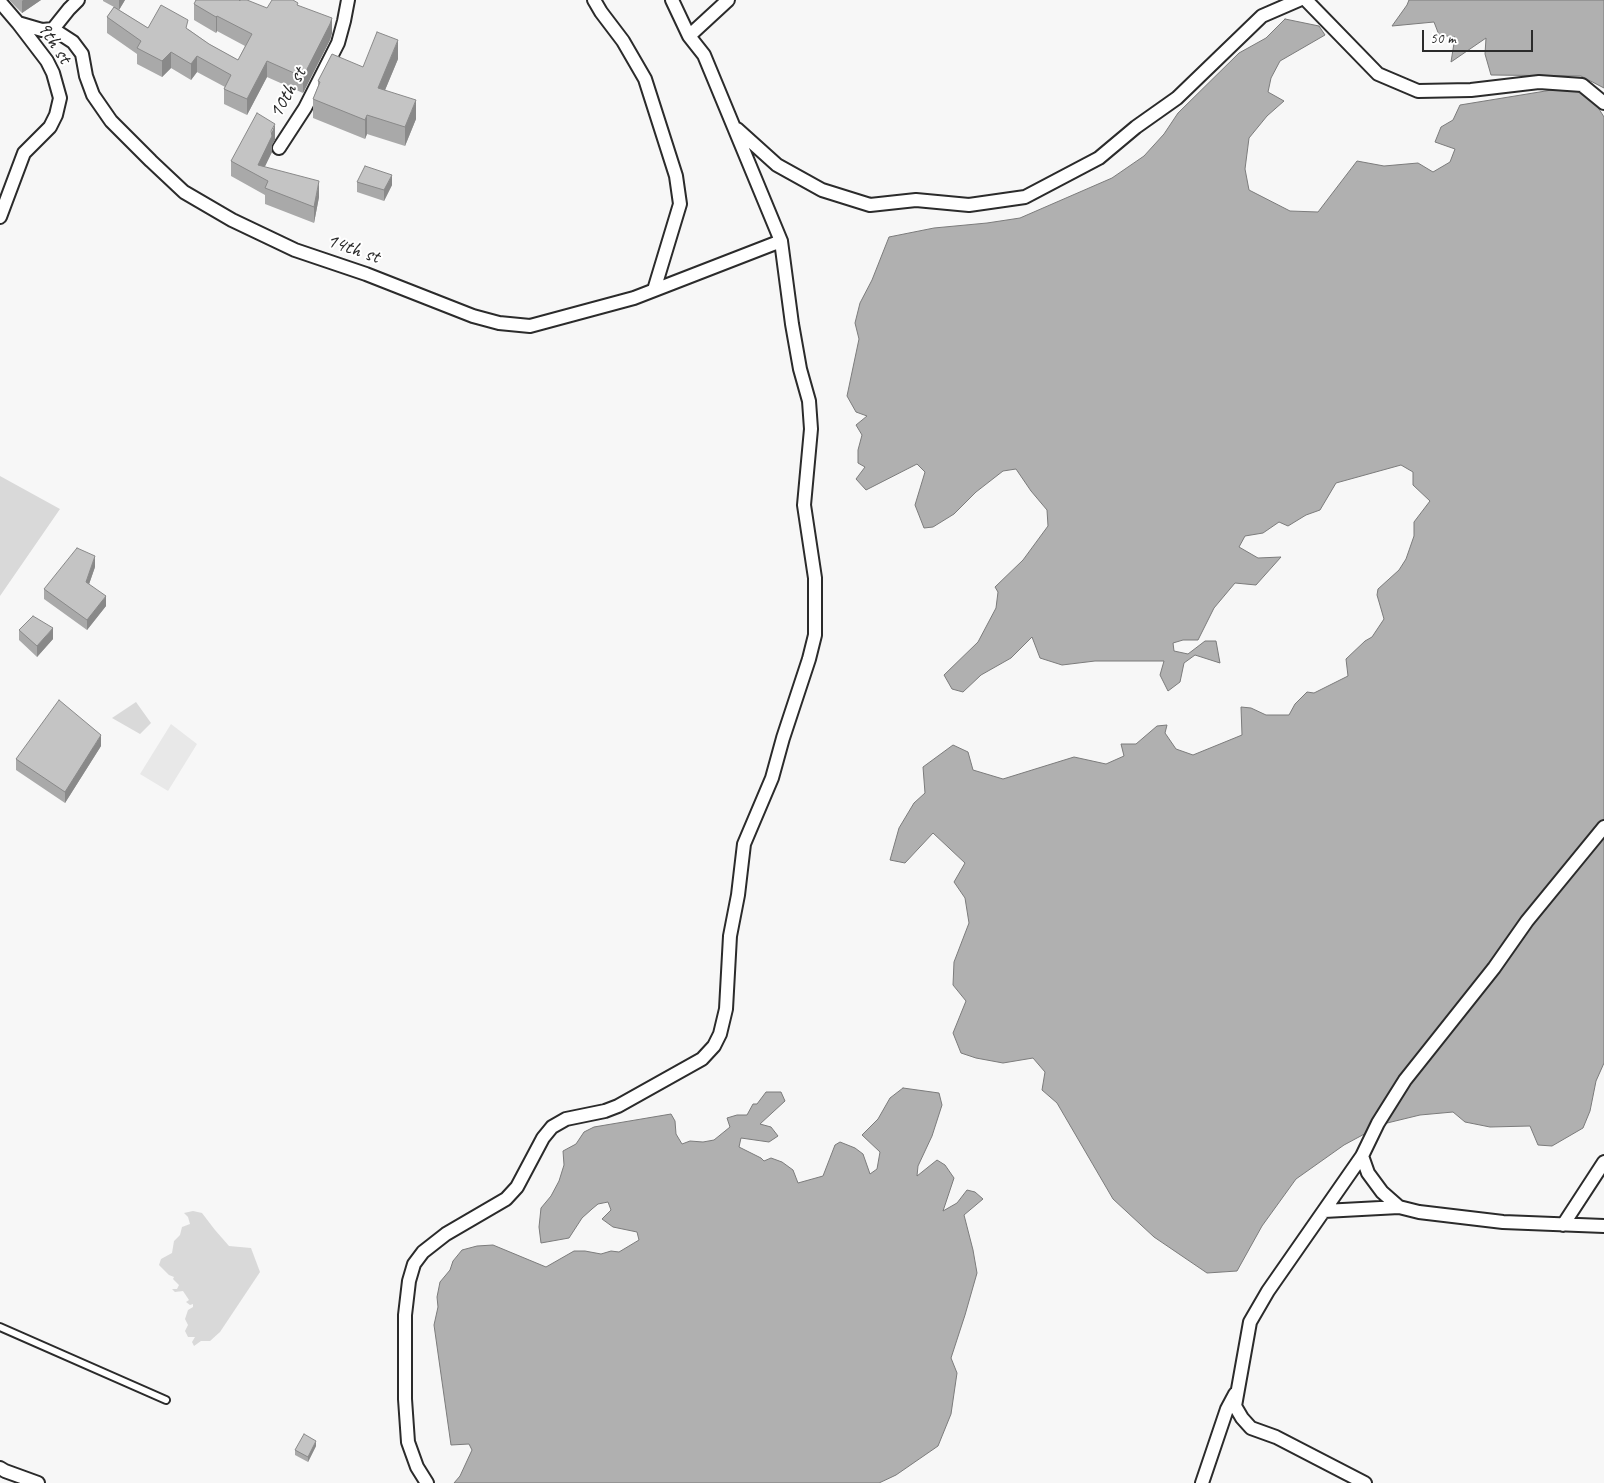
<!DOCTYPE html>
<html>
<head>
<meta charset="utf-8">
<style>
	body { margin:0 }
	#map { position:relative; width:1604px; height:1483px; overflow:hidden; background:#f7f7f7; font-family:Caveat,sans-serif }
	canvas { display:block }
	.scale { position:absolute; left:1422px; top:30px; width:111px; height:22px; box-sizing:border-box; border:2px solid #2b2b2b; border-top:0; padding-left:6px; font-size:15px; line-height:18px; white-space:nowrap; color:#2b2b2b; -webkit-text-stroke:4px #fff; paint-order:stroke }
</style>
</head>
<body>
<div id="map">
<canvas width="1604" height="1483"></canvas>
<div class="scale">50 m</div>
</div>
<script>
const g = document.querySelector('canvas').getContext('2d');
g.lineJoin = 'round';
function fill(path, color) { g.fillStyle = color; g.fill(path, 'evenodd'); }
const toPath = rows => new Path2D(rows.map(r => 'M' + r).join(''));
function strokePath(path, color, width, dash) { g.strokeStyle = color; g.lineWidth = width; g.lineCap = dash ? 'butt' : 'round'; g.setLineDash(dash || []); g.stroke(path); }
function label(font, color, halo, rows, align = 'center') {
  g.font = font + ' Caveat,sans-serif'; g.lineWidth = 4; g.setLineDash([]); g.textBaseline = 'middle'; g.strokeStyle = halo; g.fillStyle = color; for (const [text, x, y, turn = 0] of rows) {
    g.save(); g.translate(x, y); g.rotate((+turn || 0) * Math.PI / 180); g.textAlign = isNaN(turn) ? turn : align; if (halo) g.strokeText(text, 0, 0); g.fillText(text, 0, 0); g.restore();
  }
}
const built = toPath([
	[171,724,197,744,168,791,140,774]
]);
const green = toPath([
	[0,476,60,509,0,596],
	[136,702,151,723,140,734,112,718],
	[193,1211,202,1213,215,1230,229,1246,251,1248,260,1272,220,1332,210,1341,201,1341,194,1346,192,1342,195,1337,188,1337,185,1331,188,1325,185,1319,188,1310,193,1307,193,1304,190,1305,186,1302,189,1300,183,1291,175,1292,172,1289,177,1289,179,1285,173,1279,174,1277,169,1275,159,1265,161,1259,172,1253,174,1241,180,1235,182,1227,190,1224,188,1217,184,1213]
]);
const water = toPath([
	[1409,0,1604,0,1604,88,1581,76,1491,75,1485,54,1486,38,1451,62,1455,37,1439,35,1434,22,1392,26,1407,5,1409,0],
	[1285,19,1319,26,1325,35,1280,61,1271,78,1268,92,1284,101,1267,116,1249,138,1245,169,1249,190,1290,211,1318,212,1357,161,1384,166,1418,163,1433,172,1450,162,1455,149,1435,142,1441,127,1453,120,1460,105,1570,87,1594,101,1604,117,1604,1063,1596,1081,1590,1111,1583,1128,1552,1146,1538,1145,1530,1126,1490,1127,1465,1122,1453,1112,1420,1115,1383,1124,1344,1145,1296,1179,1262,1226,1237,1271,1207,1273,1154,1237,1113,1199,1057,1103,1042,1090,1045,1072,1033,1058,1003,1063,976,1058,961,1053,953,1033,966,1001,953,985,954,962,969,923,965,898,954,882,965,863,933,833,905,863,890,860,899,828,914,803,925,793,923,767,953,745,968,752,973,770,1003,779,1074,757,1106,764,1124,756,1121,744,1136,744,1157,726,1167,725,1165,733,1176,749,1193,755,1242,735,1241,707,1251,708,1266,715,1289,715,1295,704,1307,692,1314,693,1348,676,1346,659,1365,641,1372,637,1384,619,1377,595,1378,589,1399,570,1406,559,1414,536,1414,522,1430,501,1413,485,1413,472,1401,465,1336,483,1320,510,1306,515,1288,526,1279,522,1263,533,1245,536,1239,547,1258,558,1281,557,1256,585,1235,583,1214,608,1198,640,1183,640,1173,643,1174,651,1188,654,1205,641,1216,641,1220,663,1195,655,1184,663,1180,682,1168,691,1160,675,1164,661,1095,661,1062,665,1040,658,1032,637,1011,658,981,675,963,692,952,689,944,675,978,642,996,608,998,592,995,587,1023,560,1048,526,1047,510,1031,491,1016,469,1003,471,976,492,954,514,933,527,924,528,915,505,925,472,917,464,866,490,856,479,865,467,858,463,858,450,862,435,856,425,867,416,856,412,847,396,859,339,855,323,860,303,872,280,889,237,934,228,987,223,1020,218,1112,178,1144,156,1164,134,1178,113,1239,53,1266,38,1285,19],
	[903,1088,939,1093,942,1105,932,1136,918,1166,917,1176,937,1160,945,1165,954,1178,943,1211,957,1203,967,1190,975,1192,983,1199,964,1215,973,1250,977,1273,965,1315,951,1358,957,1373,951,1414,938,1446,896,1475,879,1483,454,1483,460,1476,472,1450,469,1444,451,1445,434,1325,438,1307,437,1297,440,1282,450,1270,453,1261,462,1250,477,1246,493,1245,546,1267,574,1251,585,1251,601,1254,611,1251,619,1252,639,1240,637,1232,613,1227,602,1219,611,1210,608,1202,598,1204,592,1209,582,1218,569,1238,541,1243,539,1227,541,1208,551,1196,559,1181,564,1165,563,1151,576,1144,584,1132,594,1127,671,1114,675,1121,676,1134,682,1144,690,1141,703,1142,714,1140,730,1127,727,1118,737,1115,747,1115,753,1104,757,1104,766,1092,781,1092,785,1101,760,1124,771,1127,778,1136,769,1142,741,1138,739,1147,761,1158,764,1161,771,1158,782,1162,793,1170,798,1183,823,1176,835,1145,840,1142,855,1148,863,1154,870,1174,877,1169,880,1152,862,1135,878,1119,890,1098,903,1088]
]);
const lane = toPath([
	[0,1327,166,1400]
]);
const street = toPath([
	[594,0,601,12,623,41,645,79,676,176,680,204,654,290],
	[1306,0,1378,74,1418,91,1471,90,1539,82,1582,85,1604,103],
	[0,2,18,23,42,30,53,29,73,42,82,54,86,76,93,95,111,121,151,161,184,192,232,220,295,250,366,274,473,316,499,323,530,326,634,298,781,241],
	[53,29,69,9,78,0],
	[689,36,728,0],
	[737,129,777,165,822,190,870,205,916,200,969,205,1025,197,1099,158,1136,127,1177,98,1262,16,1299,0],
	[279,148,305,108,338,43,344,21,348,0],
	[0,217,24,153,50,127,56,115,60,98,53,73,47,61,18,23],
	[1362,1156,1368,1173,1382,1192,1399,1207],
	[1324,1211,1399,1207,1419,1212,1503,1222,1604,1226],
	[1563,1225,1604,1162],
	[0,1468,5,1471,38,1483],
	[427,1483,417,1467,408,1442,405,1399,405,1315,409,1281,414,1264,423,1252,446,1234,506,1199,517,1187,543,1138,552,1127,566,1119,605,1111,618,1106,702,1059,714,1046,720,1034,726,1009,730,936,738,895,744,844,772,778,783,738,809,659,815,635,815,578,804,505,811,429,809,401,800,369,792,324,781,241,704,55,689,36,672,0],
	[1202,1483,1227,1409,1235,1394],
	[1365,1483,1276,1437,1251,1428,1242,1418,1235,1406,1250,1322,1268,1291,1362,1156,1378,1123,1405,1080,1494,968,1527,921,1604,827]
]);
const wall = toPath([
	[9,0,41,0,22,13],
	[103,0,125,0,119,10,148,28,188,29,209,44,238,60,245,46,217,31,216,33,194,20,194,4,267,8,298,6,332,33,330,40,303,93,267,77,247,115,224,104,224,89,225,87,197,72,191,80,171,68,162,77,137,64,137,54,107,33,107,17,114,7,103,1],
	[398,59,385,90,416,119,405,146,367,134,365,139,313,118,313,99,318,86,318,81,363,67],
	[275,140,272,145,272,152,264,167,319,197,314,223,265,204,265,195,231,176,231,161],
	[357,182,392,185,384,201,357,192],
	[95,567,89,584,106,606,87,630,44,599,44,589],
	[19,630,53,639,37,657,19,640],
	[101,746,65,803,16,770,16,759],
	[316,1446,308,1462,295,1455,295,1450]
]);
const shadedWall = toPath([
	[23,0,41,0,22,13,22,1],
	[119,0,125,0,119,10],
	[217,16,217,31,216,33,216,17],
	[332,18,332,33,330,40,303,93,303,77],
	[398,40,398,59,378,107,378,88],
	[171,52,171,68,162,77,162,61],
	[197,56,197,72,191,80,191,64],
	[267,61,267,77,247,115,247,99],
	[416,100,416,119,405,146,405,127],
	[367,115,367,134,365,139,365,120],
	[275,124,275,140,272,145,272,152,260,177,258,165],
	[392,175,392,185,384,201,384,190],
	[319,181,319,197,314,223,314,207],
	[95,556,95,567,86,593,86,582],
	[106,596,106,606,87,630,87,620],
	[53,628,53,639,37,657,37,646],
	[101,735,101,746,65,803,65,792],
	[316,1441,316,1446,308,1462,308,1457]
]);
const building = toPath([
	[196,0,239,0,240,1,240,0,247,0,267,8,272,0,293,0,298,3,297,5,332,18,330,24,303,77,267,61,247,99,224,89,231,75,197,56,191,64,171,52,162,61,137,48,141,41,107,17,114,7,148,28,161,5,188,20,186,28,209,44,238,60,252,34,217,16,216,17,194,4,196,0],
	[377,32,398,40,378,88,416,100,405,127,367,115,365,120,313,99,320,82,318,81,332,54,363,67,377,32],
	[257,113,275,124,271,131,272,136,258,165,319,181,314,207,265,188,268,181,231,161,257,113],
	[365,166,392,175,384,190,357,182,365,166],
	[77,548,95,556,86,582,106,596,87,620,44,589,77,548],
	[33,616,53,628,37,646,19,630,33,616],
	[59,700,101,735,65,792,16,759,59,700],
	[304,1434,316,1441,308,1457,295,1450,304,1434]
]);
const streetNames = [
	["9th st",54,43,57],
	["10th st",288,93,-61],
	["14th st",353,249,19]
];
fill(built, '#e8e8e8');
fill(green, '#d9d9d9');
fill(water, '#b0b0b0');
strokePath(water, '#7b7b7b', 1);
strokePath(lane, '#2b2b2b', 10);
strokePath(street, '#2b2b2b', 16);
strokePath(lane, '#fff', 6);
strokePath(street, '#fff', 12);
fill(wall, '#a9a9a9');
fill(shadedWall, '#898989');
fill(building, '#c4c4c4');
strokePath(building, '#898989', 1);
label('21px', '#2b2b2b', '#fff', streetNames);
</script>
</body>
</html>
